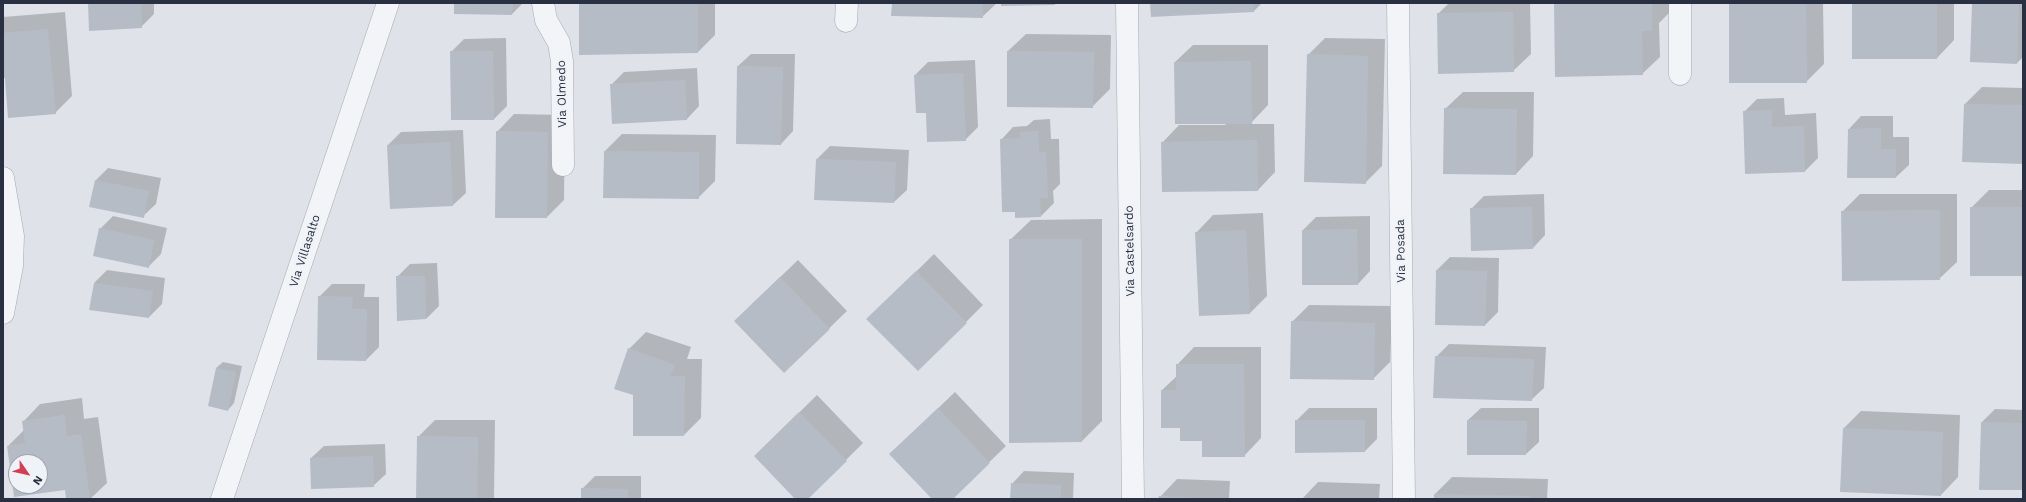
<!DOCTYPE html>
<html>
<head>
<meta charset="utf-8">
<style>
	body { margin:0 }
	#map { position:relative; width:2026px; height:502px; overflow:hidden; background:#dfe3e9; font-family:"Work Sans",sans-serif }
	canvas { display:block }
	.frame { position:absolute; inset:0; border:4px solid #283041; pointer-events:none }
	.north { position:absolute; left:8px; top:454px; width:40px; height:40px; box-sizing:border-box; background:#eff2f7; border:1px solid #9fa4ae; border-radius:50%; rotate:124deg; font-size:11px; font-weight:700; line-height:16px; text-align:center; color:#283041 }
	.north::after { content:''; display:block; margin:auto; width:14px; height:18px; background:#d33f52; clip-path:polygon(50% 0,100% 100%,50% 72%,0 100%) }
</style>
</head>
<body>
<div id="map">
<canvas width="2026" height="502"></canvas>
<div class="frame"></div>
<div class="north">N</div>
</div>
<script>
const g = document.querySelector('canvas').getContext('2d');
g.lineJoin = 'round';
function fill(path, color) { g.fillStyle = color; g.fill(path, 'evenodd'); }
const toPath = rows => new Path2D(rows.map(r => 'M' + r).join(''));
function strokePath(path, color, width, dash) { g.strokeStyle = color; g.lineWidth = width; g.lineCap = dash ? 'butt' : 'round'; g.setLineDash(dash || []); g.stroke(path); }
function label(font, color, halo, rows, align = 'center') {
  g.font = font + ' "Work Sans",sans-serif'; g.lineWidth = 4; g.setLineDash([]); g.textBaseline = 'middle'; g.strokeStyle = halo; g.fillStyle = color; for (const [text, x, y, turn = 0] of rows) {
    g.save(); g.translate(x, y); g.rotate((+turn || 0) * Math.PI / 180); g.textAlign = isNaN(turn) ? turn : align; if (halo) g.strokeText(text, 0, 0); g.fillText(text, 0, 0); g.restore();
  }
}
const shadow = toPath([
	[89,3,154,3,154,14,141,27],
	[455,3,523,3,512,14],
	[582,3,715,3,715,35,698,52,580,5],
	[893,3,997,3,982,17],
	[1151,3,1262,3,1254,11],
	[1449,3,1530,3,1531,54,1513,71,1438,14],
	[1555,3,1669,3,1669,13,1659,23,1660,57,1642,74],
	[1730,3,1823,3,1824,64,1806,82],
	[1853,3,1954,3,1954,40,1937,58,1853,58],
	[1973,3,2023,3,2023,57,2017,63],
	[65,12,72,96,55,113,6,77,3,77,3,17],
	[1026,34,1111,35,1110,89,1092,107,1008,51],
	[506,38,507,106,494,119,451,52,464,39],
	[1325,38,1385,39,1382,166,1365,183,1308,55],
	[1193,45,1268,45,1268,105,1250,124,1274,124,1275,172,1258,190,1162,143,1179,125,1226,125,1175,62],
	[751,54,795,54,793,131,781,144,738,66],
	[975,60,978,127,965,140,927,112,915,75,928,62],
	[697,68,699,106,687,119,611,85,624,72],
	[1982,87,2023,88,2023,163,1963,161,1965,104],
	[1463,92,1534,92,1533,156,1516,174,1444,173,1445,109],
	[1784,98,1785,115,1816,113,1818,158,1805,171,1744,112,1757,99],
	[514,114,565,115,564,200,547,217,497,132],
	[1861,116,1893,116,1893,137,1909,137,1909,165,1896,177,1849,129],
	[1050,119,1051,139,1059,139,1060,184,1053,191,1054,203,1041,216,1016,217,1001,140,1013,127,1027,126,1034,120],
	[463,130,466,193,453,205,388,145,401,132],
	[622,134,716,135,715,181,698,198,605,151],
	[830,146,909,150,907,190,894,202,817,159],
	[108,168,161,178,156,204,143,216,95,181],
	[1989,190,2023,190,2023,275,1971,208],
	[1544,194,1545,235,1533,248,1471,209,1484,196],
	[1860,194,1957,194,1957,262,1939,279,1842,212],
	[1263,213,1267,296,1250,313,1196,233,1213,215],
	[113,216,167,228,161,254,148,267,100,229],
	[1370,216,1370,271,1358,284,1303,230,1316,217],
	[1102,219,1102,421,1082,441,1010,240,1031,220],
	[934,254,983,305,918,370,868,319],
	[1450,257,1499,258,1498,312,1485,325,1436,324,1437,270],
	[798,260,847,311,784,372,752,304],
	[437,263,439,306,426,319,397,277,410,264],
	[107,270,165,278,162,304,149,317,94,283],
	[332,284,365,284,364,297,379,297,379,347,366,360,319,297],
	[1309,305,1392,306,1390,362,1373,379,1292,322],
	[646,332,691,347,687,359,702,359,701,418,684,435,634,435,634,395,629,349],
	[1449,344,1546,347,1544,388,1531,400,1436,357],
	[1194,347,1261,347,1261,438,1244,456,1203,440,1181,427,1162,390,1177,376,1177,365],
	[223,362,242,366,234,403,228,410,216,368],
	[955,392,1006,446,951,499,933,499,908,437],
	[817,395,863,443,807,499,796,499,755,456],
	[82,398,84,419,98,417,107,483,90,499,67,499,66,489,15,496,8,446,24,430,23,422,40,404],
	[16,462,40,462,40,486,16,486],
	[1309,408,1377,408,1377,439,1365,451,1296,421],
	[1481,408,1539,408,1539,442,1526,454,1468,420],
	[1995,409,2023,410,2023,489,1982,422],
	[1861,411,1960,415,1958,477,1941,495,1844,428],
	[435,420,495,420,494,499,417,499,418,437],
	[385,444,386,474,373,486,311,458,324,446],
	[1024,471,1074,473,1073,499,1011,499,1012,484],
	[595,476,641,476,641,499,582,499,582,489],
	[1452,477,1548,479,1547,499,1435,499,1435,494],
	[1177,479,1230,481,1229,499,1159,499,1160,497],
	[1318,482,1380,484,1379,499,1302,499]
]);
const building = toPath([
	[88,3,141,3,142,28,89,31],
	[454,3,513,3,512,15,454,14],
	[698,3,698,53,579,55,579,4],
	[892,3,983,3,983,18,891,16],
	[1001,3,1055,3,1055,5,1001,6],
	[1150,3,1254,3,1254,12,1151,17],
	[1554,3,1652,3,1652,31,1642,31,1643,75,1555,77],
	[1729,3,1806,3,1807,83,1729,83],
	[1852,3,1937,3,1937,59,1852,59],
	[1972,3,2019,3,2017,64,1970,62],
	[1513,12,1514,72,1438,74,1437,13],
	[48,29,56,114,8,118,5,78,3,78,3,33],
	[450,51,493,51,494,120,451,120],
	[1007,51,1094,52,1093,108,1007,107],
	[1307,54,1368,56,1366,184,1304,182],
	[1251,61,1252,124,1175,124,1174,62],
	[737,66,783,67,781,145,736,144],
	[963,73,966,141,927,142,926,113,916,113,914,75],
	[685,80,687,120,612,124,610,84],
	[1964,104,2023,105,2023,164,1962,162],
	[1444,108,1517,109,1516,175,1443,174],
	[1772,110,1772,127,1804,126,1805,172,1745,174,1743,111],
	[1881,128,1881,149,1896,149,1896,178,1847,178,1848,129],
	[496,131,548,132,547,218,495,218],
	[1038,131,1039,152,1046,152,1048,198,1040,198,1041,217,1015,218,1015,212,1002,212,1000,139,1020,138,1020,132],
	[1257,140,1258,191,1162,192,1161,142],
	[450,142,453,206,390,209,387,145],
	[604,151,699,152,699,199,603,198],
	[816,159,896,162,894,203,814,200],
	[95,180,149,191,144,218,89,207],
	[1532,207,1533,249,1471,251,1470,208],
	[1970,207,2023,207,2023,276,1970,276],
	[1940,210,1940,280,1842,281,1841,211],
	[99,228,154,240,149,268,93,256],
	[1357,229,1358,285,1302,285,1302,230],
	[1246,230,1250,314,1199,316,1195,232],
	[1009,239,1082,239,1082,442,1009,443],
	[1436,270,1487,271,1485,326,1435,325],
	[916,271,967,323,918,371,866,319],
	[396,276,425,276,426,319,397,321],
	[780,277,830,329,784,373,734,321],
	[94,283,153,291,149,318,89,310],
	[318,296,353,297,352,309,367,309,366,361,317,360],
	[1291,321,1375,323,1374,380,1290,379],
	[628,348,675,365,670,376,685,376,684,436,633,436,633,395,614,389],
	[1435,356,1534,359,1532,401,1433,398],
	[1176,364,1244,364,1245,457,1202,457,1202,441,1180,441,1180,428,1161,428,1161,390,1176,390],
	[216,368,236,372,228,411,208,406],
	[938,408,990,463,953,499,932,499,889,454],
	[799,412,847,461,808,499,795,499,754,456],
	[64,415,67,436,81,434,90,499,66,499,65,490,14,497,7,446,25,443,22,421],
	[16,462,40,462,40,486,16,486],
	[1295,420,1365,420,1365,452,1295,453],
	[1467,420,1527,421,1526,455,1467,455],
	[1981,422,2023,423,2023,490,1979,490],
	[1843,428,1943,432,1941,496,1840,492],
	[417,436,478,437,477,499,416,499],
	[373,456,374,487,311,489,310,458],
	[1011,483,1061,485,1061,499,1010,499],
	[581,488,628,489,628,499,581,499],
	[1434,494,1531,496,1531,499,1434,499],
	[1159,496,1199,498,1199,499,1158,499]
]);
const minor = toPath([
	[543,3,546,20,559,43,562,61,563,165],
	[1127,3,1133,499],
	[1398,3,1404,499],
	[846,21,847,3],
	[1680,74,1680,3],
	[3,178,13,236,12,266,3,313],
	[222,499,388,3]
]);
const streetNames = [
	["Via Olmedo",562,94,-91],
	["Via Villasalto",305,251,-72],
	["Via Castelsardo",1130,251,-91],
	["Via Posada",1401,251,-91]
];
fill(shadow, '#0003');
fill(building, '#b6bcc6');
strokePath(minor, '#a4aab3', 23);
strokePath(minor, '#f2f4f7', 22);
label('12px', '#283041', '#eff2f7', streetNames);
</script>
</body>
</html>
